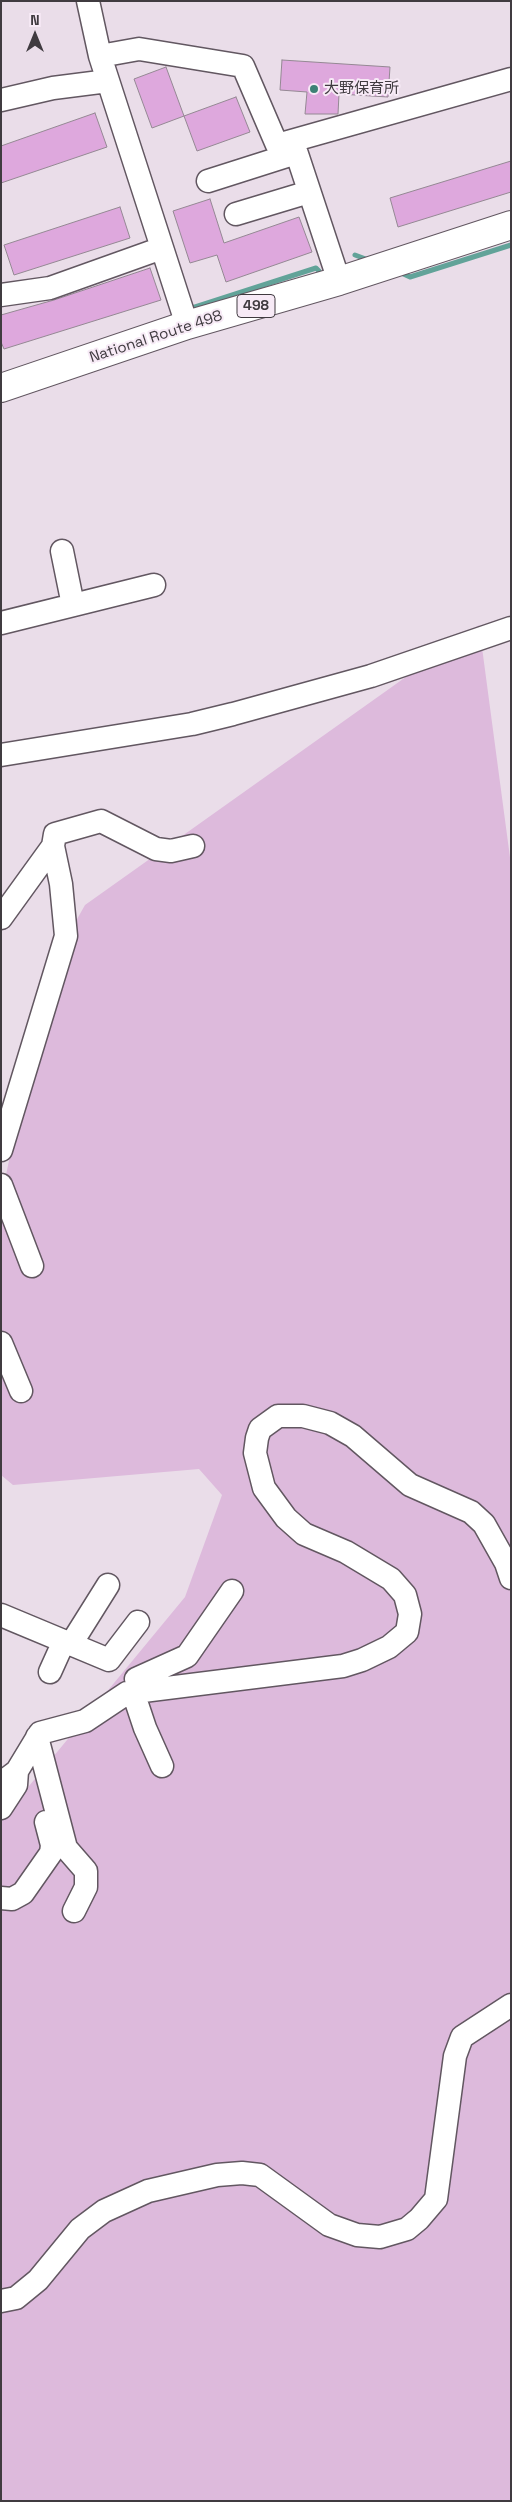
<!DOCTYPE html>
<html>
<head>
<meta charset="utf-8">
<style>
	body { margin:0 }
	#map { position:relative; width:512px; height:2502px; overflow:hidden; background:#eadde9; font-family:"Space Grotesk",sans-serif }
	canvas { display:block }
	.frame { position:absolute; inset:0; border:2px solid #403b40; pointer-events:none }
	.north { position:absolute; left:10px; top:10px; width:50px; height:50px; -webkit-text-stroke:4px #f7eaf6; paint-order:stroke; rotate:0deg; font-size:14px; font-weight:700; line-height:20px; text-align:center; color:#403b40 }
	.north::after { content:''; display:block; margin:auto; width:18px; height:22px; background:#403b40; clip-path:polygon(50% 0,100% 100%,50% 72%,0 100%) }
</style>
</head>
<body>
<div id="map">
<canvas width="512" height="2502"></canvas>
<div class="frame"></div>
<div class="north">N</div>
</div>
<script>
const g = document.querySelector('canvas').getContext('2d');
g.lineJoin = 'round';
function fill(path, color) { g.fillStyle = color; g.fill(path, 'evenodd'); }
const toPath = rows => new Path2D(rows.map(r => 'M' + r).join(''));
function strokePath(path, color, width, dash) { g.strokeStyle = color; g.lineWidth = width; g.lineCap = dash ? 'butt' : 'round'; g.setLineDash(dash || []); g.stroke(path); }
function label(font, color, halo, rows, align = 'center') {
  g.font = font + ' "Space Grotesk","Noto Sans JP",sans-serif'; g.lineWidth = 4; g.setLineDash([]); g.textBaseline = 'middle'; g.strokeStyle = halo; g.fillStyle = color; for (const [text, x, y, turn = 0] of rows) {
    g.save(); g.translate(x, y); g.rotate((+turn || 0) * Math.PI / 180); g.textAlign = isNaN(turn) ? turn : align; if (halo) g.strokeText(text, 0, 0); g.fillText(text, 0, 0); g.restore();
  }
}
const green = toPath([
	[479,625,511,865,511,2501,1,2501,1,1820,185,1597,222,1495,199,1469,13,1485,1,1475,1,1199,49,969,85,905]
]);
const stream = toPath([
	[355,255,371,261],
	[399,272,410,277,511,245],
	[192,308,316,268,319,271]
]);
const building = toPath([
	[282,60,390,67,388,97,339,94,338,114,305,114,307,92,280,90,282,60],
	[166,67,184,116,152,128,134,79,166,67],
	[236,97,250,132,197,151,184,116,236,97],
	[95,113,107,147,1,183,1,146,95,113],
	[511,161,511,192,398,227,390,198,511,161],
	[210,199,224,243,299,217,312,252,226,282,217,255,190,263,173,211,210,199],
	[120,207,130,238,14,275,4,245,120,207],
	[150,268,161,300,4,349,1,342,1,315,54,300,150,268]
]);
const minor = toPath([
	[88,1,100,56,187,325],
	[100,56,139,49,243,66,277,145,511,79],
	[1,100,53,88,108,81],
	[293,142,339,281],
	[208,181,296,153],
	[236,214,309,192],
	[1,295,50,288,162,248],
	[62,551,73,605],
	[1,623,154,585],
	[1,755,192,724,233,714,371,676,511,628],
	[53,846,55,834,101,821,156,849,171,851,193,846],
	[1,918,53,846,61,884,66,936,1,1150],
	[1,1185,32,1266],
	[1,1343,21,1391],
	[1,1615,109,1660,138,1622],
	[71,1644,108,1585],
	[50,1672,64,1641],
	[136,1679,187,1656,232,1591],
	[133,1692,145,1728,162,1766],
	[37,1737,66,1848,86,1871,86,1887,74,1911],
	[1,1783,17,1771,40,1733,85,1721,127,1693,343,1666,362,1660,389,1647,407,1632,410,1614,405,1595,391,1579,346,1552,304,1534,286,1518,264,1488,255,1453,257,1438,260,1429,278,1416,303,1416,330,1423,353,1436,410,1485,471,1512,484,1524,506,1563,511,1578],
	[1,1808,16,1785,17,1771],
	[1,1898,12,1899,23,1893,51,1853,52,1845,46,1822],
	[1,2301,16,2298,38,2280,80,2229,104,2211,148,2191,217,2175,242,2173,260,2175,329,2225,357,2235,380,2237,407,2229,419,2219,436,2199,455,2056,462,2037,511,2005]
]);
const highway = toPath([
	[1,388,187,325,339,281,511,225]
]);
const markers = [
	[314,89,5,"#3c8175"]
];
const shields = [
	[256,306,38]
];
const shieldNames = [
	["498",256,306]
];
const poiNames = [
	["大野保育所",324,89]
];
const streetNames = [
	["National Route 498",156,337,-18]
];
fill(green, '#ddbadc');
strokePath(stream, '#62a399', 5);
fill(building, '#dea8dd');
strokePath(building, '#948893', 1);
strokePath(minor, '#625761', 25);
strokePath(highway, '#625761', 30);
strokePath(minor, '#fff', 22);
strokePath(highway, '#fff', 28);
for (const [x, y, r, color] of markers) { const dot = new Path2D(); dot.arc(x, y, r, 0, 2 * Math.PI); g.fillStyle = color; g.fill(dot); strokePath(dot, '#f7eaf6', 2); }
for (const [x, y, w] of shields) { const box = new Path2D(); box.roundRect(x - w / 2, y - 11.5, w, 23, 4); g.fillStyle = '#f7eaf6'; g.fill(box); strokePath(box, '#403b40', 1); }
label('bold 14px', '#403b40', null, shieldNames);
label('15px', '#403b40', '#f7eaf6', poiNames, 'left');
label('15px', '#403b40', '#f7eaf6', streetNames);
</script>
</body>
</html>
